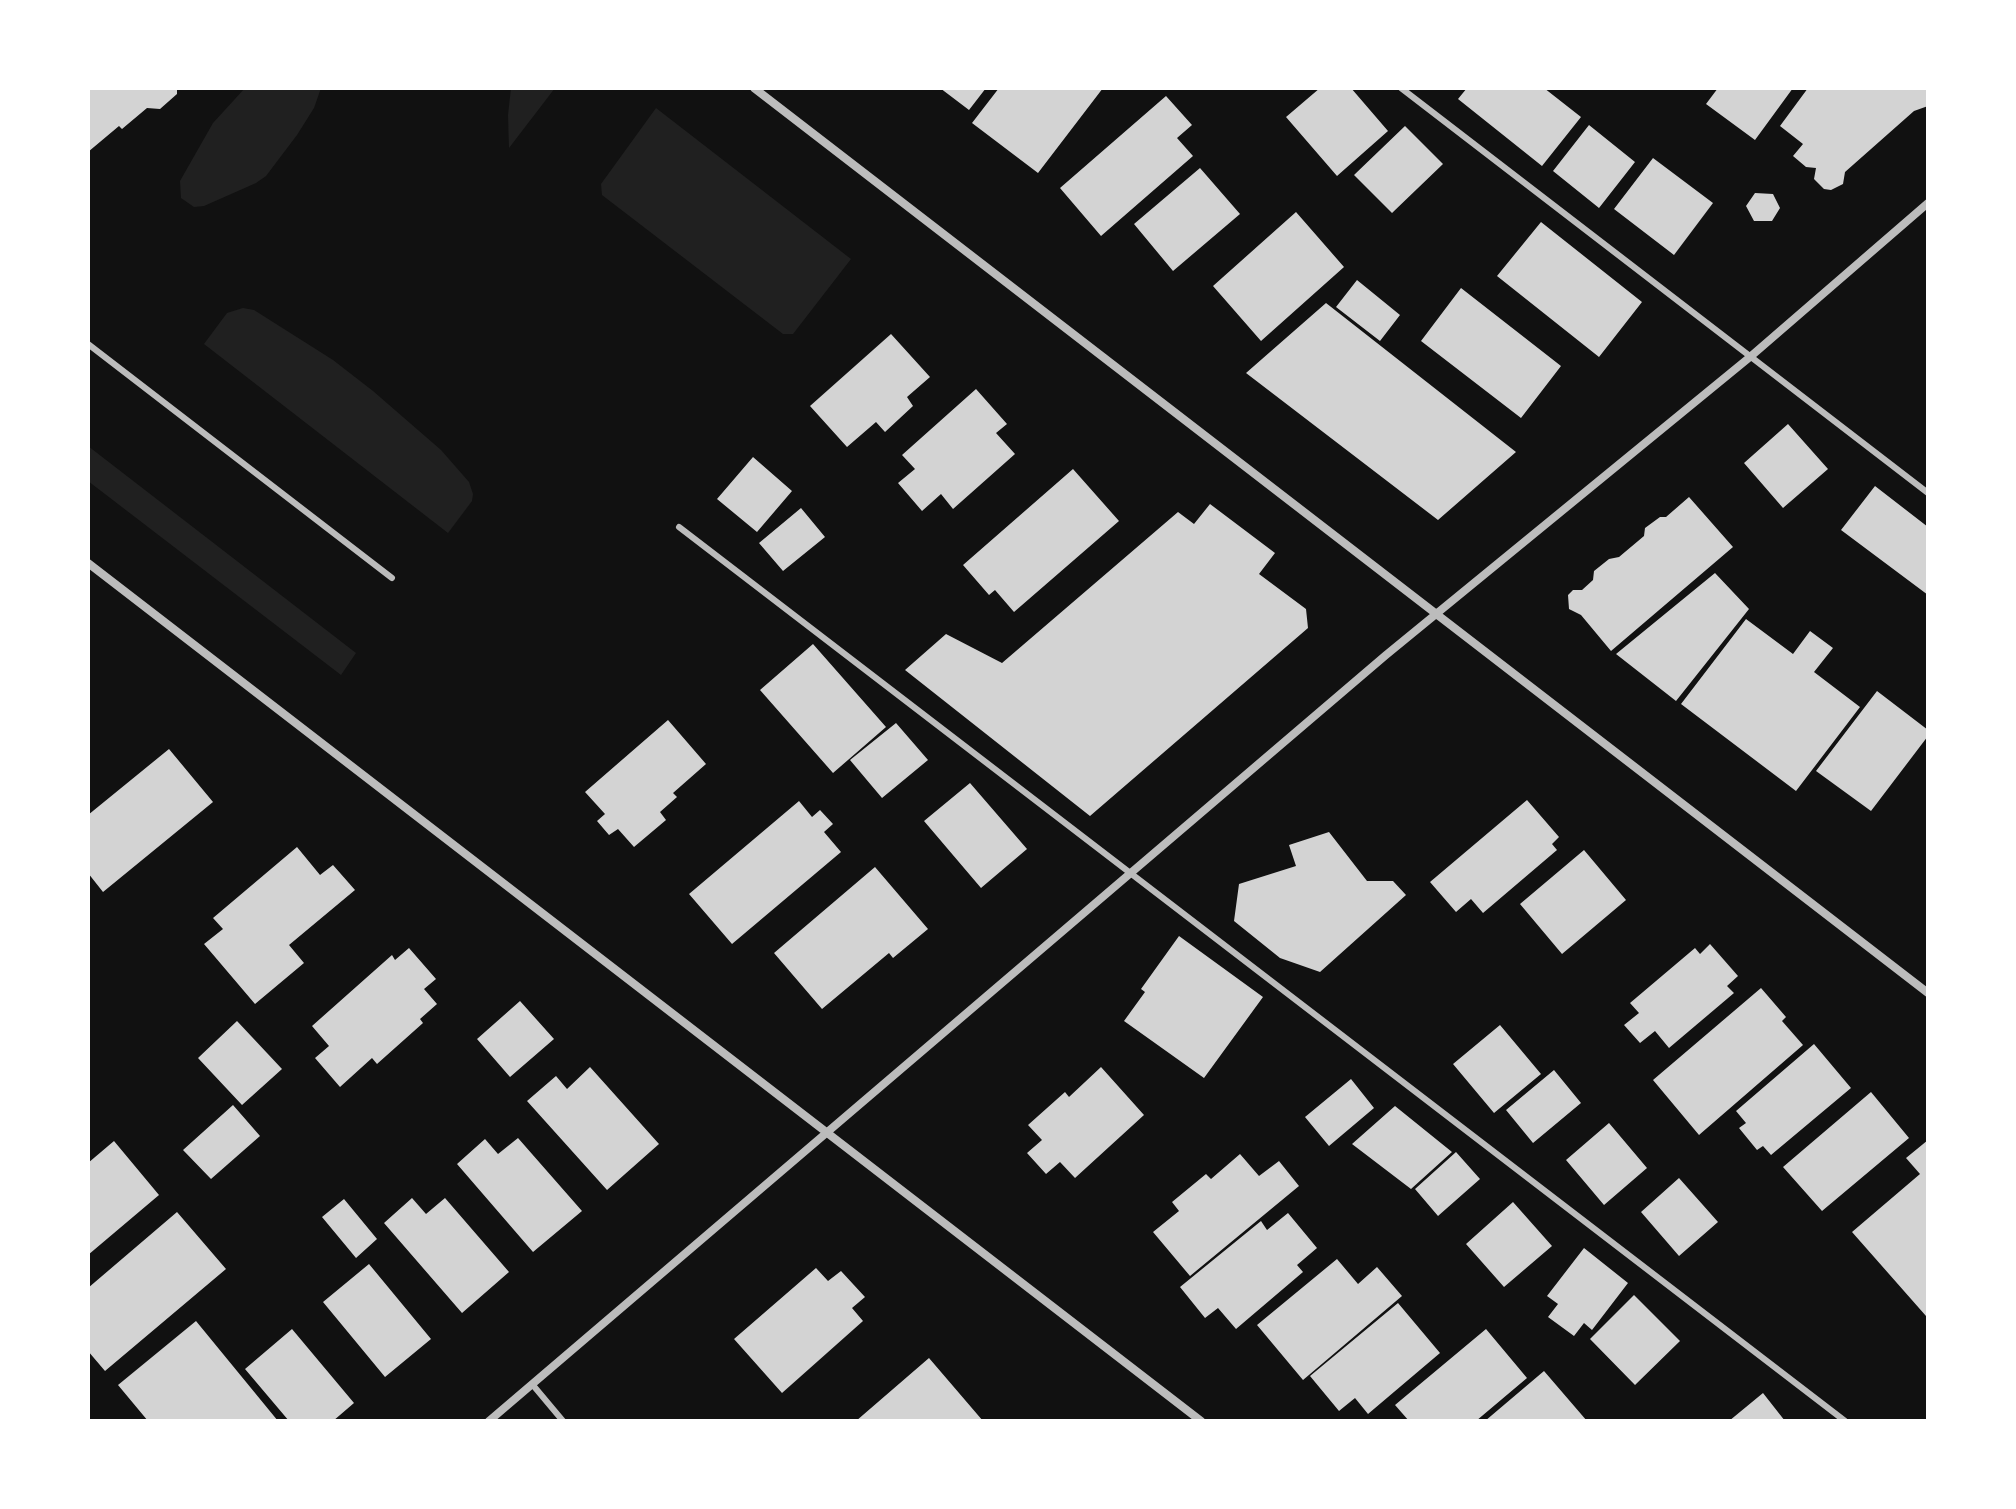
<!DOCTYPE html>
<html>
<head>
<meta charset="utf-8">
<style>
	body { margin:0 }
	#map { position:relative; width:2016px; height:1509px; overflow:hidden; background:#111; font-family:"Titillium Web",sans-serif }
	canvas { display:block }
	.frame { position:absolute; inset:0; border:90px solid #fff; pointer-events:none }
</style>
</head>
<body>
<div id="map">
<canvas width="2016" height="1509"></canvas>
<div class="frame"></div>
</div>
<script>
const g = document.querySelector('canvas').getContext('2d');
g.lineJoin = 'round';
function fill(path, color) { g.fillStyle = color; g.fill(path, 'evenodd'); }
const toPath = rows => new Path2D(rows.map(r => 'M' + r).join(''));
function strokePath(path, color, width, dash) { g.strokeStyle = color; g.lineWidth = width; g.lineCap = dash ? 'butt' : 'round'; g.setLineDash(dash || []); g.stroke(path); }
const green = toPath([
	[245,88,321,88,314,108,297,135,266,176,256,183,204,206,194,207,181,198,180,181,213,123],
	[511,88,555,88,509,148,508,115],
	[656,108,851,259,793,334,783,334,602,195,601,184],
	[243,308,254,310,333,360,373,391,441,450,469,482,473,494,472,501,448,533,204,344,227,313],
	[88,446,356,653,341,675,88,481]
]);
const building = toPath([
	[88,88,177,88,177,94,160,109,147,108,122,129,119,126,88,152],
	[940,88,986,88,969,110],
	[999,88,1103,88,1038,173,972,123],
	[1320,88,1351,88,1388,131,1337,176,1286,117],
	[1467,88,1544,88,1581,117,1542,166,1458,99],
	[1718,88,1793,88,1755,140,1706,104],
	[1808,88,1928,88,1928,106,1914,111,1845,172,1843,184,1831,190,1824,189,1814,179,1816,168,1806,167,1793,156,1803,144,1780,126],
	[1166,96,1192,125,1177,138,1193,156,1101,236,1060,188],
	[1589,125,1635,162,1599,208,1553,171],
	[1405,126,1443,164,1392,213,1354,175],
	[1653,158,1713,203,1674,255,1614,209],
	[1200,168,1240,214,1173,271,1134,224],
	[1755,193,1773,194,1780,208,1772,221,1754,221,1746,206],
	[1296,212,1344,267,1261,341,1213,286],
	[1541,222,1642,302,1599,357,1497,276],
	[1357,280,1400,315,1380,341,1336,307],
	[1461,288,1561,366,1521,418,1421,341],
	[1326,303,1516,452,1438,520,1246,373],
	[891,334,930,377,907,397,913,406,885,432,876,422,847,447,810,406],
	[976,389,1007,424,996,433,1015,454,953,509,941,494,922,511,898,483,915,469,902,455],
	[1788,424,1828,469,1783,508,1744,463],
	[753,457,792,491,757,532,717,499],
	[1073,469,1119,521,1014,612,995,590,989,595,963,565],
	[1875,486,1928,527,1928,595,1841,530],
	[1689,497,1733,547,1611,651,1581,615,1569,609,1568,595,1573,590,1582,590,1593,580,1594,571,1609,559,1619,557,1644,536,1645,528,1660,517,1666,517],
	[1210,504,1275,553,1259,574,1306,609,1308,628,1090,816,905,670,946,634,1002,663,1178,512,1194,524],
	[801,508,825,537,783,571,759,543],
	[1715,573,1749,609,1676,701,1616,654],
	[1746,619,1793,654,1810,631,1833,648,1814,672,1860,707,1796,791,1681,704],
	[813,644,886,727,833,773,760,690],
	[1877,691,1928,730,1928,736,1871,811,1816,771],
	[668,720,706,764,673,793,677,797,660,812,666,820,634,847,618,829,609,835,597,821,605,814,585,792],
	[896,723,928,760,882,798,850,760],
	[169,749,213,802,103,892,88,873,88,815],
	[970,783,1027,849,981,888,924,821],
	[1527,800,1559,837,1552,844,1557,850,1483,913,1471,899,1456,912,1430,882],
	[799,801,812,817,820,810,833,824,824,832,841,852,732,944,689,894],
	[1329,832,1367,881,1393,881,1406,895,1320,972,1280,958,1234,921,1239,884,1296,866,1289,845],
	[297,847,320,875,333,865,355,890,289,945,304,963,255,1004,204,944,223,929,213,918],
	[1584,850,1626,900,1562,954,1520,904],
	[875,867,928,929,893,958,889,953,822,1009,774,953],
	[1179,936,1263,997,1204,1078,1124,1021,1145,992,1141,989],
	[1710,944,1738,976,1727,986,1734,993,1669,1048,1655,1031,1640,1043,1624,1025,1639,1013,1630,1003,1695,948,1700,954],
	[409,948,436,979,424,989,437,1004,420,1019,423,1023,377,1064,372,1058,340,1087,315,1058,329,1046,312,1026,392,955,395,960],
	[1761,988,1786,1017,1782,1021,1803,1045,1699,1135,1653,1080],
	[520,1001,554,1039,510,1077,477,1039],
	[237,1021,282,1069,242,1105,198,1058],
	[1500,1025,1541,1074,1494,1113,1453,1064],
	[1814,1044,1851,1088,1771,1155,1763,1146,1757,1150,1739,1128,1746,1123,1736,1111],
	[590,1067,659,1144,607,1190,527,1101,556,1076,567,1089],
	[1101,1067,1144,1115,1075,1178,1060,1162,1046,1174,1027,1153,1042,1140,1028,1125,1065,1092,1069,1097],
	[1554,1070,1581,1103,1533,1143,1506,1110],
	[1351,1079,1374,1108,1329,1146,1305,1117],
	[1871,1092,1909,1138,1822,1211,1783,1167],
	[233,1105,260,1136,211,1179,183,1150],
	[1395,1106,1452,1152,1411,1189,1352,1144],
	[1609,1123,1647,1168,1604,1205,1566,1160],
	[518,1138,582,1211,533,1252,457,1164,485,1139,498,1154],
	[1928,1140,1928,1314,1926,1316,1852,1232,1920,1174,1906,1158],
	[114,1141,159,1195,88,1255,88,1163],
	[1456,1152,1480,1179,1438,1216,1415,1189],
	[1240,1154,1259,1176,1279,1161,1299,1186,1190,1276,1153,1232,1179,1211,1172,1202,1206,1174,1211,1179],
	[1679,1178,1718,1222,1679,1256,1641,1212],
	[412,1198,426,1214,445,1198,509,1272,462,1313,384,1223],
	[344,1199,377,1239,356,1258,322,1217],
	[1513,1202,1552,1246,1504,1287,1466,1244],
	[177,1212,226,1269,105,1371,88,1351,88,1288],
	[1288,1213,1317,1248,1297,1265,1303,1272,1236,1329,1218,1308,1205,1318,1180,1287,1261,1221,1267,1230],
	[1584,1248,1628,1283,1592,1330,1584,1323,1574,1336,1548,1317,1558,1304,1547,1296],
	[1337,1259,1358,1284,1377,1267,1402,1296,1303,1380,1257,1325],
	[369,1264,431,1339,385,1377,323,1302],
	[816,1268,828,1281,841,1271,865,1297,852,1308,863,1321,782,1393,734,1339],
	[1634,1295,1680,1341,1635,1385,1590,1339],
	[1398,1303,1440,1353,1368,1414,1355,1398,1339,1411,1310,1376],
	[196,1321,278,1421,148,1421,118,1385],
	[292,1329,354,1403,333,1421,289,1421,245,1369],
	[1486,1329,1527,1378,1476,1421,1409,1421,1395,1405],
	[929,1358,983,1421,856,1421],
	[1544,1371,1587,1421,1485,1421],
	[1763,1393,1785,1421,1729,1421]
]);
const service = toPath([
	[1401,88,1928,493],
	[88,344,392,578],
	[679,527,1845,1421],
	[532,1384,563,1421]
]);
const minor = toPath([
	[754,88,1928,993],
	[88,563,1201,1421],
	[489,1421,1386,655,1750,357,1928,203]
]);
fill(green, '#202020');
fill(building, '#d3d3d3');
strokePath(service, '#bcbcbc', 6);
strokePath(minor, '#bcbcbc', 8);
</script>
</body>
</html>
